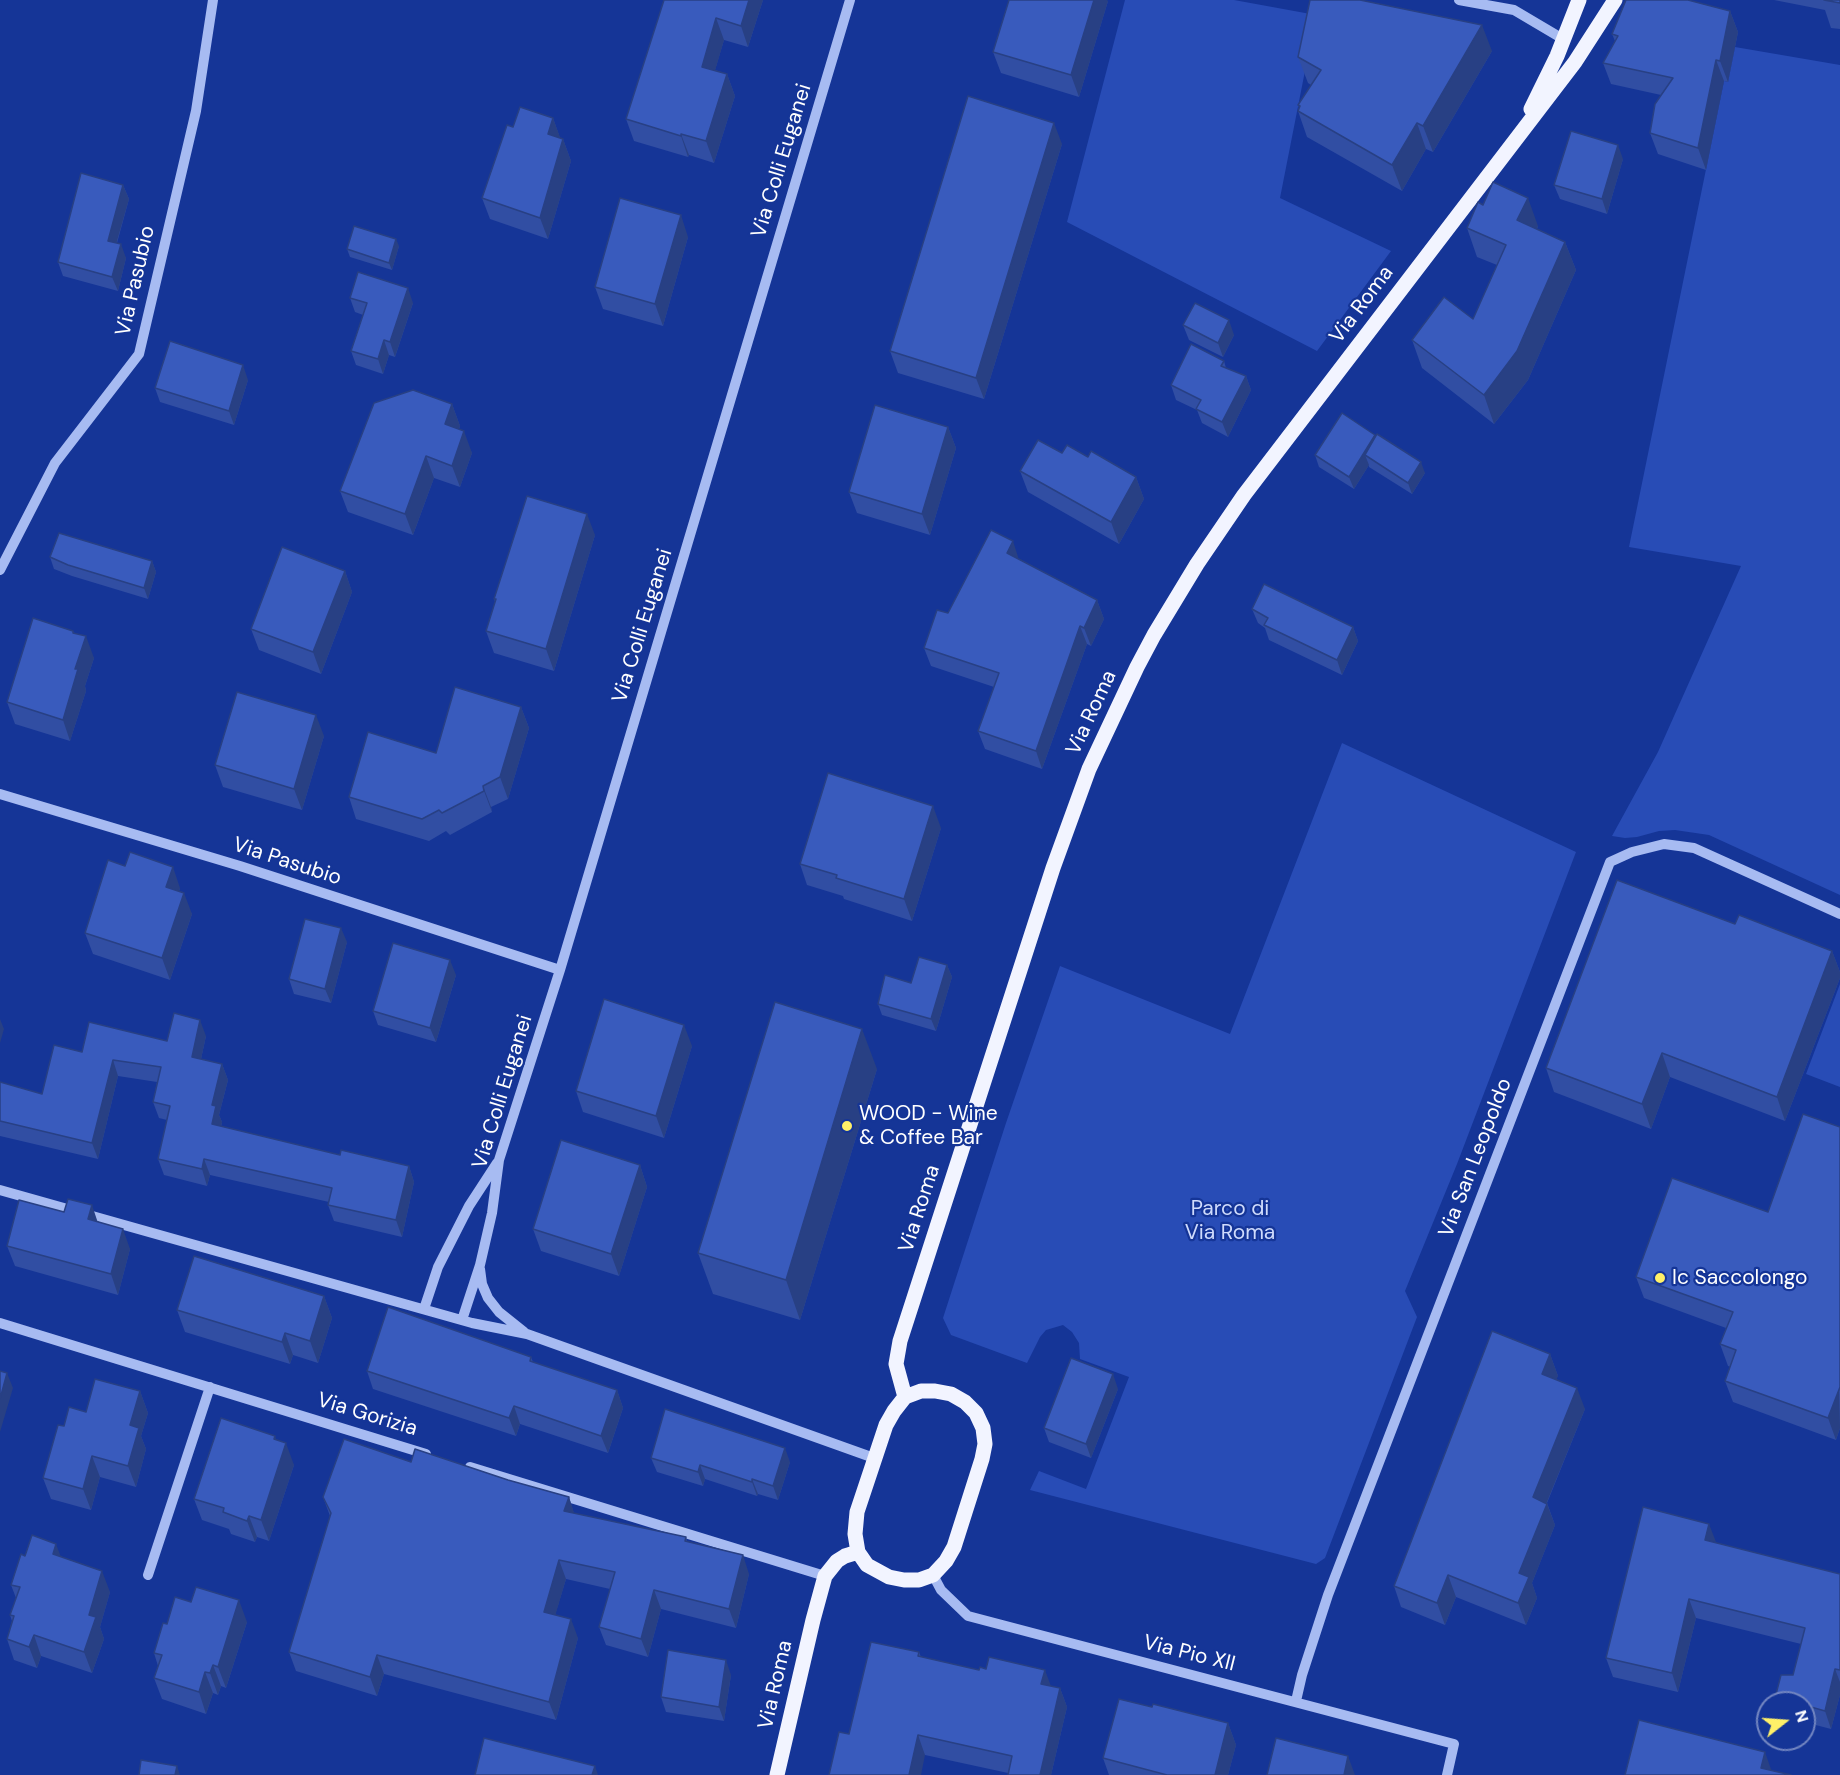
<!DOCTYPE html>
<html>
<head>
<meta charset="utf-8">
<style>
	body { margin:0 }
	#map { position:relative; width:1840px; height:1775px; overflow:hidden; background:#153597; font-family:"DM Sans",sans-serif }
	canvas { display:block }
	.north { position:absolute; left:1756px; top:1691px; width:60px; height:60px; box-sizing:border-box; background:#153597; border:2px solid #7386c1; border-radius:50%; rotate:73deg; font-size:16px; font-weight:700; line-height:24px; text-align:center; color:#fff }
	.north::after { content:''; display:block; margin:auto; width:21px; height:27px; background:#fff068; clip-path:polygon(50% 0,100% 100%,50% 72%,0 100%) }
</style>
</head>
<body>
<div id="map">
<canvas width="1840" height="1775"></canvas>
<div class="north">N</div>
</div>
<script>
const g = document.querySelector('canvas').getContext('2d');
g.lineJoin = 'round';
function fill(path, color) { g.fillStyle = color; g.fill(path, 'evenodd'); }
const toPath = rows => new Path2D(rows.map(r => 'M' + r).join(''));
function strokePath(path, color, width, dash) { g.strokeStyle = color; g.lineWidth = width; g.lineCap = dash ? 'butt' : 'round'; g.setLineDash(dash || []); g.stroke(path); }
function label(font, color, halo, rows, align = 'center') {
  g.font = font + ' "DM Sans",sans-serif'; g.lineWidth = 4.5; g.setLineDash([]); g.textBaseline = 'middle'; g.strokeStyle = halo; g.fillStyle = color; for (const [text, x, y, turn = 0] of rows) {
    g.save(); g.translate(x, y); g.rotate((+turn || 0) * Math.PI / 180); g.textAlign = isNaN(turn) ? turn : align; if (halo) g.strokeText(text, 0, 0); g.fillText(text, 0, 0); g.restore();
  }
}
const green = toPath([
	[1125,0,1234,0,1316,15,1280,198,1391,251,1317,351,1067,222],
	[1735,47,1840,65,1840,895,1709,835,1675,830,1659,831,1637,837,1625,838,1612,836,1658,752,1741,566,1629,547,1724,81,1728,82],
	[1342,743,1576,852,1457,1164,1405,1291,1417,1317,1325,1558,1316,1564,1030,1490,1039,1471,1086,1489,1129,1377,1080,1359,1079,1343,1072,1332,1063,1325,1046,1330,1040,1337,1027,1363,951,1335,943,1318,1006,1123,1060,966,1230,1034],
	[1840,984,1840,1087,1806,1074]
]);
const minor = toPath([
	[1459,0,1514,10,1563,39],
	[0,570,55,463,139,354,196,111,213,0],
	[0,794,240,866,560,970],
	[0,1190,472,1323,527,1334,874,1458],
	[480,1269,482,1284,488,1298,499,1312,524,1332],
	[424,1309,438,1267,469,1206,497,1163],
	[462,1320,480,1265,492,1213,499,1160,560,970,850,0],
	[0,1323,426,1454],
	[470,1467,825,1576],
	[148,1575,210,1387],
	[933,1575,941,1590,968,1616,1454,1744,1447,1775],
	[1296,1701,1302,1675,1328,1595,1610,862,1632,852,1664,844,1694,848,1840,914]
]);
const major = toPath([
	[1531,109,1557,56,1579,0],
	[921,1391,935,1391,951,1394,965,1402,976,1413,983,1428,985,1444,982,1459,954,1547,946,1561,933,1575,919,1580,904,1580,889,1577,867,1565,858,1552,855,1534,857,1512,886,1425,894,1411,905,1397,921,1391],
	[905,1397,896,1364,900,1341,1053,868,1089,769,1137,667,1154,635,1197,564,1244,495,1575,62,1615,0],
	[777,1775,813,1620,825,1576,837,1561,845,1556,858,1552]
]);
const wall = toPath([
	[664,0,763,0,748,47,724,40,715,70,727,74,735,96,714,163,689,155,688,157,634,141,626,119],
	[1774,0,1840,0,1840,29,1831,28,1825,10],
	[1108,1,1079,97,1001,73,993,52],
	[1730,11,1738,32,1728,82,1724,81,1706,170,1658,154,1650,133,1661,95,1611,84,1603,63,1615,41,1612,34],
	[1492,51,1433,152,1426,149,1402,191,1307,137,1298,111,1299,108,1298,105,1311,85,1308,83,1298,57],
	[553,118,560,138,563,139,571,161,548,239,490,219,482,198,513,127],
	[1062,144,984,399,898,373,890,351],
	[1623,159,1607,214,1560,199,1554,185],
	[123,185,129,199,117,243,126,258,118,291,63,276,58,262],
	[1483,205,1538,226,1537,229,1565,242,1576,270,1528,380,1494,424,1422,368,1412,340,1473,319,1497,265,1477,257,1467,228],
	[688,237,663,326,603,309,595,287],
	[399,246,392,270,350,257,347,249],
	[350,298,413,303,395,357,389,355,383,374,356,365,351,351,363,315,355,312],
	[1183,325,1234,335,1223,357,1189,340],
	[1224,361,1226,368,1246,376,1251,390,1228,437,1202,423,1197,410,1176,400,1171,385],
	[248,380,234,425,160,402,155,388],
	[452,404,460,426,459,429,472,453,460,487,434,478,413,535,348,512,340,491],
	[948,427,956,448,930,535,857,513,849,492],
	[1375,435,1425,473,1412,494,1369,467,1369,465,1354,489,1319,467,1315,455],
	[1062,453,1136,477,1144,499,1119,544,1028,492,1020,471],
	[595,535,554,671,494,653,486,631,495,602,494,599],
	[50,557,152,561,156,572,148,599,72,576,54,569],
	[1019,560,1097,600,1104,619,1091,646,1087,644,1042,769,985,749,978,731,994,687,931,666,924,648,948,613],
	[345,571,352,592,321,674,259,650,251,629],
	[1252,609,1353,627,1358,641,1342,675,1269,640,1265,628,1258,623],
	[73,631,94,658,85,686,86,691,70,741,15,724,7,702],
	[521,707,529,728,508,799,491,807,492,812,450,835,446,831,429,841,356,819,349,797,436,753],
	[324,736,302,810,223,787,215,765],
	[941,828,912,921,844,899,843,896,807,885,800,864],
	[180,888,179,891,192,914,170,980,93,954,85,933],
	[1735,924,1832,951,1840,972,1840,978,1785,1121,1670,1077,1651,1129,1554,1092,1546,1068],
	[347,942,331,1003,294,994,289,979],
	[947,965,952,977,936,1031,882,1015,878,1004,911,983],
	[456,975,436,1042,378,1025,373,1011],
	[206,1036,201,1059,222,1064,228,1080,219,1115,222,1122,221,1127,340,1155,409,1166,414,1182,402,1237,334,1221,328,1205,329,1202,210,1175,207,1186,164,1175,158,1159,167,1120,159,1118,153,1102,157,1082,118,1076,98,1159,0,1136,0,1082,42,1094,82,1052],
	[692,1046,664,1138,583,1112,576,1091],
	[877,1069,800,1320,713,1294,698,1253],
	[1840,1127,1840,1428,1836,1440,1733,1402,1725,1381,1731,1367,1728,1366,1720,1344,1726,1328,1644,1298,1636,1277,1768,1212],
	[640,1165,647,1187,619,1276,541,1251,533,1229],
	[98,1221,130,1249,118,1295,15,1266,7,1246],
	[324,1296,332,1318,318,1363,293,1355,290,1364,185,1332,177,1310],
	[1550,1354,1558,1376,1556,1379,1585,1409,1547,1503,1555,1525,1532,1583,1537,1598,1526,1625,1456,1597,1445,1625,1401,1607,1394,1586],
	[531,1357,533,1362,617,1390,623,1408,608,1453,520,1424,516,1436,373,1389,367,1371],
	[1118,1389,1091,1458,1049,1442,1044,1428],
	[140,1391,148,1413,141,1436,146,1449,136,1487,100,1477,91,1510,51,1499,43,1478,64,1426,86,1412],
	[276,1440,294,1465,269,1541,257,1537,255,1542,231,1534,229,1529,202,1520,194,1499],
	[651,1458,790,1462,778,1500,758,1494,757,1496,705,1479,703,1486,657,1472],
	[411,1462,508,1480,569,1497,574,1514,686,1537,687,1541,749,1574,736,1628,661,1609,648,1657,606,1645,599,1627,610,1589,566,1579,555,1615,578,1638,556,1720,384,1674,377,1696,296,1671,289,1652,330,1516,323,1497],
	[1716,1543,1840,1574,1840,1695,1831,1729,1804,1722,1804,1703,1777,1703,1775,1698,1793,1675,1801,1644,1696,1618,1678,1692,1613,1677,1606,1658],
	[25,1556,61,1556,110,1592,100,1627,104,1639,92,1673,41,1656,37,1668,14,1660,7,1639,12,1621,10,1615,16,1598,11,1585],
	[247,1622,226,1688,221,1686,218,1695,213,1693,206,1714,162,1699,154,1678,158,1666,154,1653,167,1624],
	[919,1652,921,1657,1060,1688,1067,1707,1051,1775,1008,1775,1008,1773,925,1755,849,1734],
	[731,1675,724,1721,666,1712,661,1697],
	[1152,1707,1228,1723,1236,1745,1228,1775,1109,1775,1103,1758]
]);
const shadedWall = toPath([
	[749,0,763,0,748,47,741,26],
	[1094,0,1107,0,1108,1,1079,97,1071,75],
	[1730,11,1738,32,1728,82,1720,61],
	[716,18,724,40,710,88,702,67],
	[1482,25,1492,51,1433,152,1423,126],
	[1716,60,1724,81,1706,170,1698,148],
	[727,74,735,96,714,163,706,141],
	[553,118,561,140,548,134],
	[1054,123,1062,144,984,399,976,378],
	[1417,123,1426,149,1402,191,1392,165],
	[681,134,689,155,688,157,681,136],
	[563,139,571,161,548,239,540,218],
	[1618,145,1623,159,1607,214,1602,199],
	[123,185,129,199,113,255,108,241],
	[1528,198,1538,226,1528,249,1517,220],
	[681,215,688,237,663,326,655,304],
	[396,239,399,246,392,270,389,263],
	[1565,242,1576,270,1528,380,1494,424,1484,395],
	[121,244,126,258,118,291,112,277],
	[408,288,413,303,395,357,390,342],
	[1229,320,1234,335,1223,357,1218,343],
	[384,340,389,355,383,374,378,359],
	[243,365,248,380,234,425,229,411],
	[1246,376,1251,390,1228,437,1222,422],
	[452,404,460,426,453,446,445,424],
	[948,427,956,448,930,535,922,514],
	[464,431,472,453,460,487,452,466],
	[1375,435,1380,447,1365,455,1369,465,1354,489,1349,477],
	[426,456,434,478,413,535,405,514],
	[1421,462,1425,473,1412,494,1408,483],
	[1136,477,1144,499,1119,544,1111,522],
	[587,514,595,535,554,671,546,649],
	[1013,541,1019,560,1007,553],
	[152,561,156,572,148,599,144,588],
	[345,571,352,592,321,674,313,652],
	[1097,600,1104,619,1091,646,1084,628],
	[1080,626,1087,644,1042,769,1036,751],
	[1353,627,1358,641,1342,675,1337,660],
	[73,631,81,652,86,636,94,658,85,686,86,691,70,741,63,720,75,669],
	[521,707,529,728,508,799,500,777],
	[316,715,324,736,302,810,294,789],
	[483,786,491,807,492,812,484,791],
	[933,806,941,828,912,921,904,899],
	[173,867,180,888,174,908,166,887],
	[184,893,192,914,170,980,162,958],
	[341,928,347,942,331,1003,325,989],
	[1832,951,1840,972,1840,978,1785,1121,1777,1097],
	[450,960,456,975,436,1042,430,1028],
	[947,965,952,977,936,1031,931,1019],
	[0,1019,4,1029,0,1043],
	[200,1020,206,1036,198,1073,192,1057],
	[684,1025,692,1046,664,1138,656,1116],
	[862,1029,877,1069,800,1320,786,1280],
	[1662,1053,1670,1077,1651,1129,1642,1104],
	[113,1060,118,1076,98,1159,92,1143],
	[222,1064,228,1080,219,1115,222,1122,218,1141,212,1124,212,1105],
	[204,1159,210,1175,207,1186,202,1169],
	[640,1165,647,1187,619,1276,611,1254],
	[409,1166,414,1182,402,1237,396,1220],
	[92,1205,99,1226,88,1219],
	[123,1229,130,1249,118,1295,111,1274],
	[324,1296,332,1318,318,1363,310,1341],
	[285,1333,293,1355,290,1364,282,1342],
	[1550,1354,1558,1376,1550,1395,1542,1374],
	[7,1373,13,1388,0,1432,0,1399],
	[1113,1374,1118,1389,1091,1458,1086,1444],
	[1839,1387,1840,1428,1836,1440,1828,1418],
	[1577,1388,1585,1409,1540,1519,1533,1497],
	[617,1390,623,1408,608,1453,601,1436],
	[140,1391,148,1413,141,1436,146,1449,136,1487,128,1466,130,1425],
	[514,1406,520,1424,516,1436,509,1418],
	[275,1436,282,1456,286,1443,294,1465,269,1541,261,1520],
	[785,1448,790,1462,778,1500,773,1486],
	[92,1456,100,1477,91,1510,83,1489],
	[700,1465,705,1479,703,1486,698,1472],
	[752,1479,758,1494,757,1496,752,1482],
	[569,1497,575,1516,564,1511],
	[1547,1504,1555,1525,1532,1583,1537,1598,1526,1625,1518,1603,1519,1573],
	[249,1516,257,1537,255,1542,247,1521],
	[1709,1524,1716,1542,1705,1540],
	[56,1544,64,1565,53,1554],
	[743,1555,749,1574,736,1628,729,1609],
	[559,1560,566,1579,551,1630,544,1612],
	[102,1571,110,1592,100,1627,104,1639,92,1673,84,1652,89,1615],
	[1448,1575,1456,1597,1445,1625,1437,1603],
	[654,1590,661,1609,648,1657,641,1639],
	[1689,1599,1696,1618,1678,1692,1672,1673],
	[239,1600,247,1622,226,1688,218,1667],
	[571,1619,578,1638,556,1720,549,1702],
	[34,1635,41,1656,37,1668,29,1647],
	[377,1655,384,1674,377,1696,370,1677],
	[726,1660,731,1675,724,1721,719,1707],
	[213,1665,221,1686,218,1695,210,1673],
	[1835,1669,1840,1682,1840,1695,1831,1729,1825,1711],
	[1045,1670,1052,1689,1041,1684],
	[205,1672,213,1693,206,1714,199,1692],
	[1060,1688,1067,1707,1051,1775,1040,1775],
	[1228,1723,1236,1745,1228,1775,1215,1775],
	[918,1735,925,1755,921,1775,909,1775],
	[1765,1752,1773,1775,1761,1768],
	[1348,1756,1355,1775,1344,1775],
	[177,1766,180,1775,175,1775],
	[595,1766,598,1775,592,1775]
]);
const building = toPath([
	[664,0,749,0,741,26,716,18,702,67,727,74,706,141,681,134,681,136,626,119,664,0],
	[1009,0,1094,0,1071,75,993,52,1009,0],
	[1310,0,1360,0,1482,25,1423,126,1417,123,1392,165,1298,111,1300,106,1298,105,1321,70,1298,57,1310,0],
	[1626,0,1688,0,1730,11,1720,61,1716,60,1698,148,1650,133,1655,104,1673,78,1603,63,1618,36,1612,34,1626,0],
	[1824,0,1840,0,1840,3,1824,0],
	[968,96,1054,123,976,378,890,351,968,96],
	[520,107,553,118,548,134,563,139,540,218,482,198,507,125,513,127,520,107],
	[1571,131,1618,145,1602,199,1554,185,1571,131],
	[81,173,123,185,108,241,121,244,112,277,58,262,81,173],
	[1493,182,1528,198,1517,220,1565,242,1517,351,1484,395,1412,340,1444,297,1473,319,1506,245,1467,228,1478,202,1483,205,1493,182],
	[620,198,681,215,655,304,595,287,620,198],
	[354,226,396,239,389,263,347,249,354,226],
	[358,272,408,288,390,342,384,340,378,359,351,351,367,303,350,298,358,272],
	[1195,303,1229,320,1218,343,1183,325,1195,303],
	[170,341,243,365,229,411,155,388,170,341],
	[1191,344,1224,361,1221,366,1246,376,1222,422,1196,409,1201,400,1171,385,1191,344],
	[413,390,452,404,445,424,464,431,452,466,426,456,405,514,340,491,374,403,413,390],
	[875,405,948,427,922,514,849,492,875,405],
	[1342,413,1375,435,1349,477,1315,455,1342,413],
	[1377,434,1421,462,1408,483,1365,455,1377,434],
	[1038,440,1062,453,1067,445,1088,457,1091,451,1136,477,1111,522,1020,471,1038,440],
	[527,496,587,514,546,649,486,631,496,599,494,599,527,496],
	[991,530,1013,541,1007,553,1097,600,1084,628,1080,626,1036,751,978,731,999,673,924,648,937,610,948,613,991,530],
	[59,533,152,561,144,588,68,565,50,557,59,533],
	[282,547,345,571,313,652,251,629,282,547],
	[1264,584,1353,627,1337,660,1264,625,1268,618,1252,609,1264,584],
	[33,618,73,631,73,633,86,636,75,669,78,669,63,720,7,702,33,618],
	[455,687,521,707,500,777,483,786,484,791,442,813,439,810,422,819,349,797,368,732,436,753,455,687],
	[237,692,316,715,294,789,215,765,237,692],
	[828,773,933,806,904,899,836,878,837,875,800,864,828,773],
	[130,852,173,867,166,887,184,893,162,958,85,933,108,860,125,866,130,852],
	[1617,880,1735,924,1739,915,1832,951,1777,1097,1662,1053,1642,1104,1546,1068,1617,880],
	[305,919,341,928,325,989,289,979,305,919],
	[393,943,450,960,430,1028,373,1011,393,943],
	[919,957,947,965,931,1019,878,1004,885,975,911,983,919,957],
	[604,999,684,1025,656,1116,576,1091,604,999],
	[775,1002,862,1029,786,1280,698,1253,775,1002],
	[174,1013,200,1020,192,1057,222,1064,212,1105,216,1106,212,1124,340,1155,341,1150,409,1166,396,1220,328,1205,332,1188,204,1159,202,1169,158,1159,170,1106,153,1102,161,1067,113,1060,92,1143,0,1121,0,1082,42,1094,54,1045,82,1052,89,1022,167,1041,174,1013],
	[1803,1114,1840,1127,1840,1387,1828,1418,1725,1381,1736,1350,1720,1344,1733,1312,1636,1277,1672,1178,1768,1212,1803,1114],
	[561,1140,640,1165,611,1254,533,1229,561,1140],
	[68,1199,92,1205,88,1219,123,1229,111,1274,7,1246,19,1200,64,1212,68,1199],
	[194,1256,324,1296,310,1341,285,1333,282,1342,177,1310,194,1256],
	[388,1307,531,1357,530,1361,617,1390,601,1436,514,1406,509,1418,367,1371,388,1307],
	[1492,1331,1550,1354,1542,1374,1577,1388,1533,1497,1547,1504,1519,1573,1529,1577,1518,1603,1448,1575,1437,1603,1394,1586,1492,1331],
	[1071,1358,1113,1374,1086,1444,1044,1428,1071,1358],
	[0,1371,7,1373,0,1399,0,1371],
	[95,1379,140,1391,130,1425,139,1428,128,1466,92,1456,83,1489,43,1478,58,1425,64,1426,69,1407,86,1412,95,1379],
	[665,1409,785,1448,773,1486,752,1479,752,1482,700,1465,698,1472,651,1458,665,1409],
	[221,1418,275,1436,274,1439,286,1443,261,1520,249,1516,247,1521,223,1512,224,1508,194,1499,221,1418],
	[344,1439,411,1462,415,1449,508,1480,569,1497,564,1511,686,1537,685,1541,743,1555,729,1609,654,1590,641,1639,599,1627,615,1572,559,1560,544,1612,571,1619,549,1702,377,1655,370,1677,289,1652,331,1513,323,1497,344,1439],
	[1643,1507,1709,1524,1705,1540,1840,1574,1840,1670,1835,1669,1825,1711,1804,1705,1804,1703,1795,1703,1775,1698,1781,1675,1793,1675,1805,1628,1689,1599,1672,1673,1606,1658,1643,1507],
	[32,1535,56,1544,53,1554,102,1571,89,1615,96,1617,84,1652,34,1635,29,1647,7,1639,14,1616,10,1615,20,1587,11,1585,21,1554,25,1556,32,1535],
	[196,1587,239,1600,218,1667,213,1665,210,1673,205,1672,199,1692,154,1678,162,1655,154,1653,163,1623,167,1624,175,1597,191,1602,196,1587],
	[871,1642,919,1652,918,1656,979,1670,980,1667,986,1669,989,1657,1045,1670,1041,1684,1060,1688,1040,1775,1008,1775,1012,1756,918,1735,909,1775,829,1775,839,1732,849,1734,871,1642],
	[668,1650,726,1660,719,1707,661,1697,668,1650],
	[1119,1699,1152,1707,1153,1704,1228,1723,1215,1775,1167,1775,1103,1758,1119,1699],
	[1639,1720,1765,1752,1761,1768,1791,1775,1625,1775,1639,1720],
	[484,1738,595,1766,592,1775,475,1775,484,1738],
	[1276,1738,1348,1756,1344,1775,1267,1775,1276,1738],
	[141,1760,177,1766,175,1775,139,1775,141,1760]
]);
const markers = [
	[847,1126,6,"#fff068"],
	[1660,1278,6,"#fff068"]
];
const streetNames = [
	["Via Colli Euganei",782,161,-73],
	["Via Pasubio",136,281,-77],
	["Via Roma",1362,305,-53],
	["Via Colli Euganei",643,626,-73],
	["Via Roma",1092,713,-65],
	["Via Pasubio",287,862,18],
	["Via Colli Euganei",503,1092,-73],
	["Via San Leopoldo",1476,1158,-69],
	["Via Roma",920,1209,-72],
	["Via Gorizia",367,1415,17],
	["Via Pio XII",1189,1654,14],
	["Via Roma",776,1685,-77]
];
const poiNames = [
	["WOOD - Wine",859,1114],
	["& Coffee Bar",859,1138],
	["Ic Saccolongo",1672,1278]
];
const parkNames = [
	["Parco di",1230,1209],
	["Via Roma",1230,1233]
];
fill(green, '#284cb6');
strokePath(minor, '#a7bbf2', 10);
strokePath(major, '#f2f4ff', 15);
fill(wall, '#314ea3');
fill(shadedWall, '#284084');
fill(building, '#395bbd');
strokePath(building, '#284084', 1.5);
for (const [x, y, r, color] of markers) { const dot = new Path2D(); dot.arc(x, y, r, 0, 2 * Math.PI); g.fillStyle = color; g.fill(dot); strokePath(dot, '#153597', 2); }
label('21px', '#fff', '#153597', streetNames);
label('21px', '#fff', '#153597', poiNames, 'left');
label('21px', '#cfdbfc', '#153597', parkNames);
</script>
</body>
</html>
